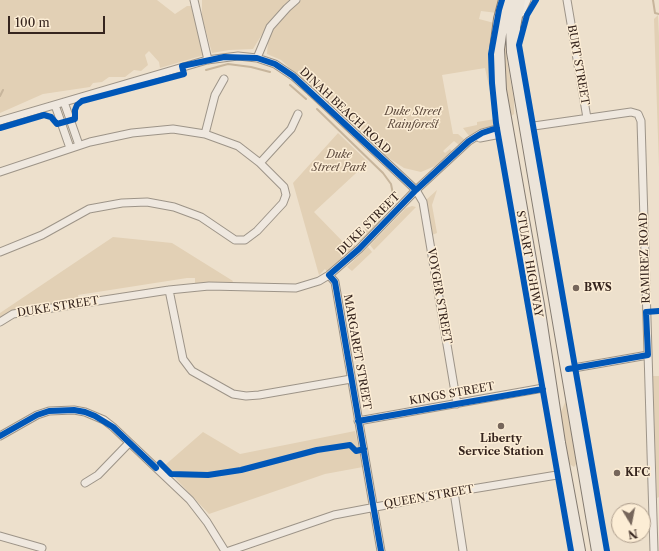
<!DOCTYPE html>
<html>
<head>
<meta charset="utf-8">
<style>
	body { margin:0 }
	#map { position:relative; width:659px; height:551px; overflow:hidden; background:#ede0cc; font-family:"Libre Caslon Text",serif }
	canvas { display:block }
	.north { position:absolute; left:611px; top:503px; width:40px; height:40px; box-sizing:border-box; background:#fcedd5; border:1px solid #ad9d8c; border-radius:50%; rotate:170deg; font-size:11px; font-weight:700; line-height:16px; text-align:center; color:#36251e }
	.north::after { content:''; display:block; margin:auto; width:14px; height:18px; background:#76665b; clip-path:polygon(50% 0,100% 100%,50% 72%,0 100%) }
	.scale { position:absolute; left:8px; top:16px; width:97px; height:18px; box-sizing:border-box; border:2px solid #36251e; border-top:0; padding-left:5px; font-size:12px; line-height:14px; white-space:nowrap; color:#36251e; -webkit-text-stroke:3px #fcedd5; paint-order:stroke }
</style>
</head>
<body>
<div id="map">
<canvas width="659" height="551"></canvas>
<div class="north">N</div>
<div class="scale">100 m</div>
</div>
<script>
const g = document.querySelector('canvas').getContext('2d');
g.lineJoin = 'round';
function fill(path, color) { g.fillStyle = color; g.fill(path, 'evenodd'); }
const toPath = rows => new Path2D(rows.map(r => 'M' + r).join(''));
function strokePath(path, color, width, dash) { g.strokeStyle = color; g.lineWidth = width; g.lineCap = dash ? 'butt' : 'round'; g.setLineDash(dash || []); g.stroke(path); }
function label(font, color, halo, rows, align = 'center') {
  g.font = font + ' "Libre Caslon Text",serif'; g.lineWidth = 3; g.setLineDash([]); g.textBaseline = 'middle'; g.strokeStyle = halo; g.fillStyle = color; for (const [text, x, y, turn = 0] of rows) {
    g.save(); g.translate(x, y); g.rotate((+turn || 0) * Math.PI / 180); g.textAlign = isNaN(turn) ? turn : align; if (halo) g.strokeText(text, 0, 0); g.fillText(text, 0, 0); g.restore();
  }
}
const green = toPath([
	[0,0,157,0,175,14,187,6,191,6,204,55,160,68,159,62,149,51,145,55,148,65,141,71,134,70,125,77,109,77,102,82,93,83,90,87,43,94,0,113],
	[202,0,289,0,272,18,253,49,229,50,212,53,202,17],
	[301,0,501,0,497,13,481,11,479,19,494,23,491,54,493,95,491,96,485,68,442,75,453,134,458,134,465,140,459,145,454,141,443,151,445,153,450,149,452,151,435,166,421,172,404,168,381,153,281,60,267,54,268,41,273,30,289,11],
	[509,3,507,60,514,100,514,114,510,117,508,115,502,34],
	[658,15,659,36,659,167,654,19],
	[495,119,494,127,476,132,469,136,463,128,477,125,477,122],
	[338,133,368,162,314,212,347,246,351,242,357,247,328,273,325,269,319,275,293,183],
	[437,190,432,205,437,233,432,235,426,200],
	[412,206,416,207,374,250,370,245,406,208],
	[377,216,382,221,361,242,357,238],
	[113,237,172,243,233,281,231,285,195,283,195,278,187,278,78,295,79,301,0,318,0,313],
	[368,247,372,252,352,271,347,267],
	[653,376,659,376,659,497,657,498],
	[567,398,578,461,574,467,568,463,560,414],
	[355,431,363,467,325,474,209,514,164,466,203,432,240,454]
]);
const stream = toPath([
	[653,0,655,13,659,14],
	[206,70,228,64,251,67,270,72],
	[290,85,306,99],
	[0,96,3,90],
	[317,109,383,173,391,184,393,194]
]);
const street = toPath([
	[194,0,208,60],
	[567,0,587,118],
	[521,13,527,0],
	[257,58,270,27,287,8,296,0],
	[64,102,79,145],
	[55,105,70,148],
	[0,121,207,60,238,56,257,58,275,64,293,76,310,91,416,190,423,202,457,404],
	[527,127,631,112,638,114,641,121,654,551],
	[205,134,215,95,224,79],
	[480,138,506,133],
	[260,163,291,129,298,114],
	[0,172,90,142,132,133,173,129,205,134,238,146,260,163,284,187,286,195,283,203,257,231,245,240,235,240,201,217,174,207,147,202,122,203,89,209,42,235,0,252],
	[329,275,335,282,381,551],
	[169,290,183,359,192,371,233,394,246,396,259,395,351,379],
	[0,322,13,314,169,290,209,286,296,288,319,281,329,275,359,249,416,190,469,141,482,133,496,129,504,123],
	[568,369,648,355],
	[358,421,549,387],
	[0,436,37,415,49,411,74,410,85,412,104,420,113,427,190,500,207,522,225,551],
	[85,483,98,475,129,443],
	[454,492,463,551],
	[0,536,42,548],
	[229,551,334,515,454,492,563,474]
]);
const highway = toPath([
	[506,0,501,19,497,49,499,90,537,305,558,443,578,551],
	[518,0,513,27,514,52,599,551]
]);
const cycleway = toPath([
	[502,0,499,10,491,54,492,83,496,123,571,551],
	[536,0,527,15,519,45,607,551],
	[0,128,44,115,51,117,57,124,75,119,75,110,77,105,82,101,184,74,182,66,224,57,257,58,275,64,293,76,416,190],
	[568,369,648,355,646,312,659,311],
	[358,421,543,389],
	[0,436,37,415,49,411,74,410,85,412,95,416,113,427,156,468],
	[160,463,171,474,208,475,241,470,317,450,350,445,356,451,364,449],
	[381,551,335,282,329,275,359,249,416,190,469,141,482,133,497,128]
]);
const markers = [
	[576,288,4,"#76665b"],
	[501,426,4,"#76665b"],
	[617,473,4,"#76665b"]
];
const streetNames = [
	["BURT STREET",578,65,80],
	["DINAH BEACH ROAD",345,111,43],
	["DUKE STREET",369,224,-45],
	["RAMIREZ ROAD",645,258,-92],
	["STUART HIGHWAY",529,264,80],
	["VOYGER STREET",439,296,80],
	["DUKE STREET",58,307,-9],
	["MARGARET STREET",357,352,80],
	["KINGS STREET",452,394,-10],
	["QUEEN STREET",429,497,-10]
];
const parkNames = [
	["Duke Street",413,112],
	["Rainforest",413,125],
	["Duke",339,155],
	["Street Park",339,168]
];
const poiNames = [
	["BWS",584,288],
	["Liberty",501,439,"center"],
	["Service Station",501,452,"center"],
	["KFC",625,473]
];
fill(green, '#e2d0b5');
strokePath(stream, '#c7b59c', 2);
strokePath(street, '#9d9488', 9);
strokePath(highway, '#847b71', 16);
strokePath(street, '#efe8df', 7);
strokePath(highway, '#ece4d9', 14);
strokePath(cycleway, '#0057b8', 6);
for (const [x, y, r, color] of markers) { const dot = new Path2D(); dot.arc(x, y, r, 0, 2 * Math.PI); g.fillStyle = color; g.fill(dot); strokePath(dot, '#fcedd5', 1.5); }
label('11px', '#36251e', '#fcedd5', streetNames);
label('italic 11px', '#5f4c3f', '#fcedd5', parkNames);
label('bold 11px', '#36251e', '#fcedd5', poiNames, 'left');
</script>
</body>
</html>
